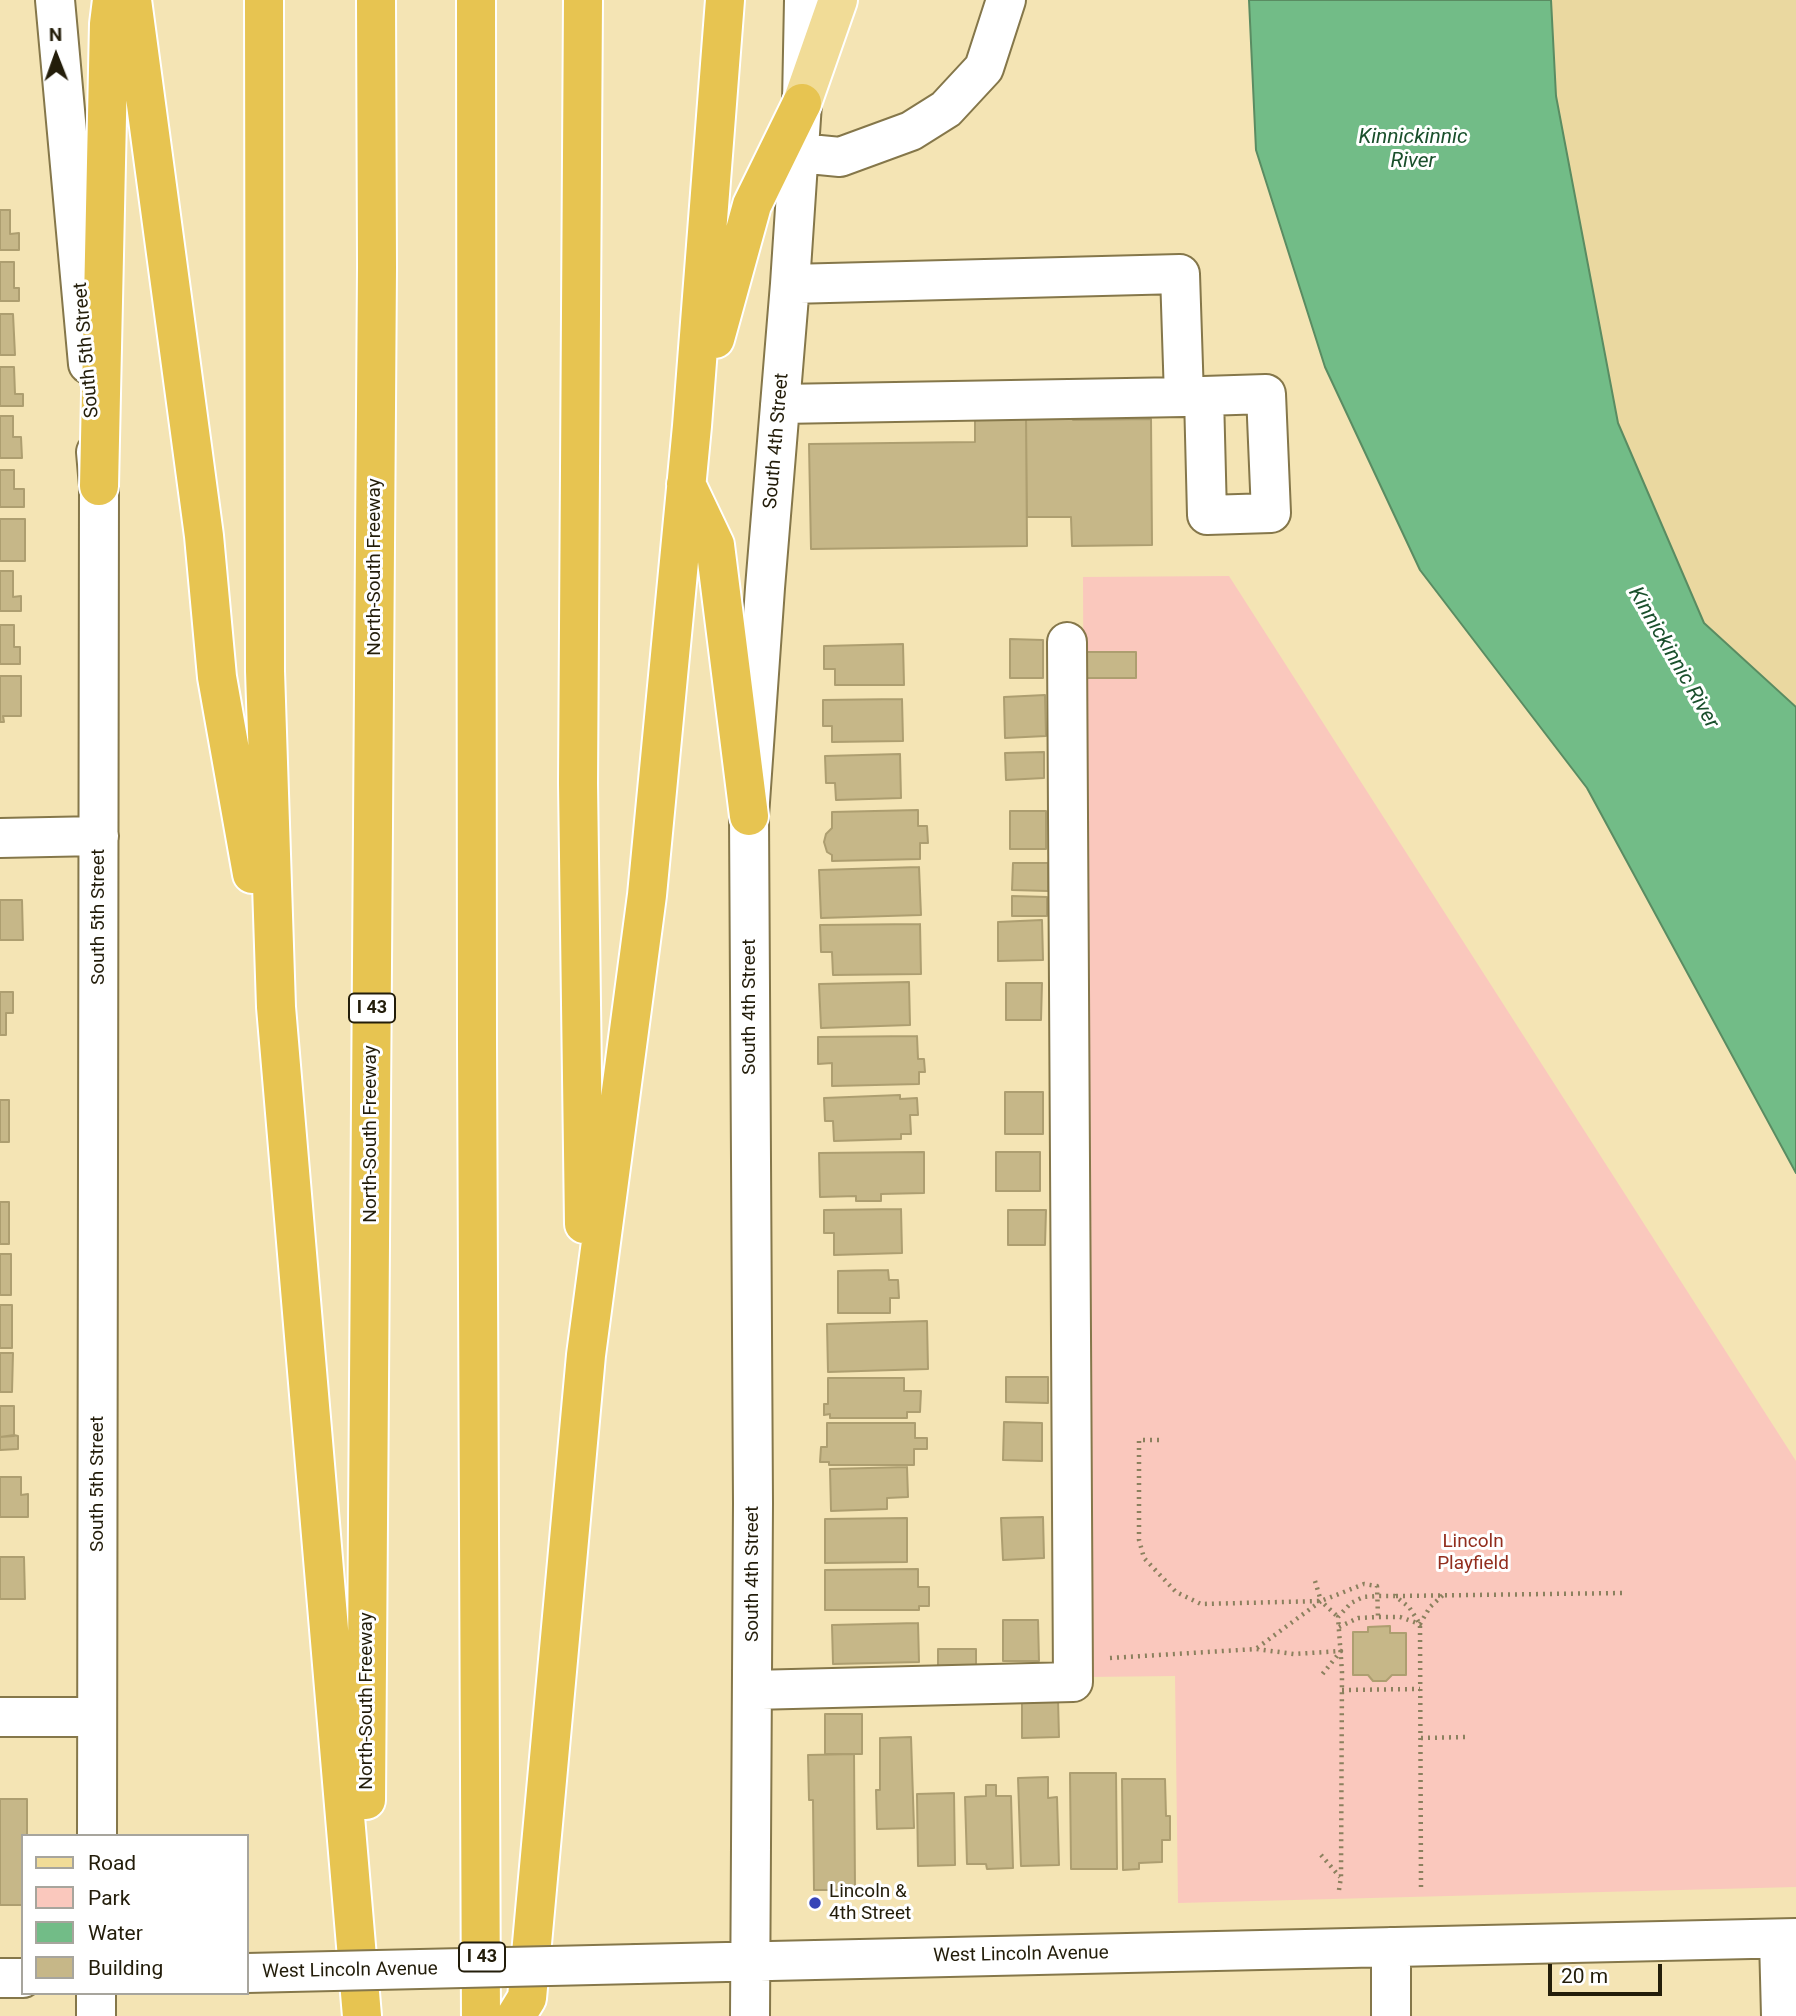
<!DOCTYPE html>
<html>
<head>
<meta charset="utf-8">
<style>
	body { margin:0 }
	#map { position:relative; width:1796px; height:2016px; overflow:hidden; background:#f4e4b4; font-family:Roboto,sans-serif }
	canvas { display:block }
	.legend { position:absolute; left:21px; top:1834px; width:228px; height:161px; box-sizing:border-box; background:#fff; border:2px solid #a7a59d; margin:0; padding:9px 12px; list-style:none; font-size:21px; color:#231d0a }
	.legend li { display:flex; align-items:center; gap:14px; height:35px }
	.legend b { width:35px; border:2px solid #a7a59d }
	.north { position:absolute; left:21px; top:21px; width:70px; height:70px; -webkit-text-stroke:5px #fff; paint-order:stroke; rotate:359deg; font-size:19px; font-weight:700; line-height:28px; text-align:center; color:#231d0a }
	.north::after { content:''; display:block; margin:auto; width:24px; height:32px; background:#231d0a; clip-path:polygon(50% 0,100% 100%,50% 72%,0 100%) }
	.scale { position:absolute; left:1548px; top:1964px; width:114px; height:32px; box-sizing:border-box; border:4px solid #231d0a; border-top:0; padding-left:9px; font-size:21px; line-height:24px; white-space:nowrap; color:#231d0a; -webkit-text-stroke:5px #fff; paint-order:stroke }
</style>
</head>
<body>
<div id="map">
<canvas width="1796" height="2016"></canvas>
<ul class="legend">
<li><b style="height:9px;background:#f1dc97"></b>Road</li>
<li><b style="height:19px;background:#fac8bd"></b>Park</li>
<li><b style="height:19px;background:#72bc87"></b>Water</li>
<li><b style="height:19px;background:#c6b788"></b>Building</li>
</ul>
<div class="north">N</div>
<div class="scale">20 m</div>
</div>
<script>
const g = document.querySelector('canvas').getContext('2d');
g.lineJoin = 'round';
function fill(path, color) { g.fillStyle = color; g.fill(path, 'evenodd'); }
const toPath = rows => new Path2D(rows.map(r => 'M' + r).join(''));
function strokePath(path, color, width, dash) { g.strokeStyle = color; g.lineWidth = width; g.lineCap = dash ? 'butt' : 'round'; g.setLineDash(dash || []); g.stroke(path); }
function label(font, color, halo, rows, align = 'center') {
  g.font = font + ' Roboto,sans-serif'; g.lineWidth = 6; g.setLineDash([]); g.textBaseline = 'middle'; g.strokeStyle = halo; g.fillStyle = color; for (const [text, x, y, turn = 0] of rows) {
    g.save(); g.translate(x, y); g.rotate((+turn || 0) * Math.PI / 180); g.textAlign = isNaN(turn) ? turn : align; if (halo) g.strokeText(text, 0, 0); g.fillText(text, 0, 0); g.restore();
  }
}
const built = toPath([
	[1551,0,1796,0,1796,707,1704,623,1618,423,1556,96]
]);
const green = toPath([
	[1229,576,1796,1461,1796,1887,1178,1903,1175,1676,1087,1677,1083,577]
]);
const water = toPath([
	[1249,0,1551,0,1556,96,1618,423,1704,623,1796,707,1796,1173,1587,788,1420,570,1325,367,1256,150,1249,0]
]);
const building = toPath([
	[0,210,10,210,10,234,19,233,19,250,0,250,0,210],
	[0,262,14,262,14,288,19,288,19,301,0,301,0,262],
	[0,314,13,314,15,355,0,355,0,314],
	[0,367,14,367,15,394,23,394,23,406,0,406,0,367],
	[0,416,13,416,13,437,21,437,22,458,0,458,0,416],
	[1026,417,1073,417,1073,420,1151,419,1152,545,1072,546,1071,517,1027,517,1026,417],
	[1026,417,1027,546,811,549,809,444,975,442,975,418,1026,417],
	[0,470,14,470,14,489,24,489,24,507,0,507,0,470],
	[0,519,25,519,25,561,0,561,0,519],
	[0,571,13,571,13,597,21,596,21,611,0,611,0,571],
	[0,625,14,625,14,647,20,647,20,664,0,664,0,625],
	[1010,639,1043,640,1043,678,1010,678,1010,639],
	[903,644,904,685,835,685,835,669,824,669,824,646,903,644],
	[1087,652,1136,652,1136,678,1087,678,1087,652],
	[0,676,21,676,21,716,3,716,4,722,0,722,0,676],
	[1045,695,1046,736,1005,738,1004,697,1045,695],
	[902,699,903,741,832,742,832,726,823,726,823,700,902,699],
	[1044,752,1044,778,1006,780,1005,753,1044,752],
	[900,754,901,798,836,800,835,783,826,783,825,756,900,754],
	[918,810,918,826,927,826,928,843,920,843,920,859,832,861,832,855,827,852,824,842,826,834,832,828,832,812,918,810],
	[1010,811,1046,811,1046,849,1010,849,1010,811],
	[1013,863,1048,863,1048,891,1012,890,1013,863],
	[919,867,921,915,821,918,819,870,919,867],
	[1012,896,1047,897,1047,916,1012,916,1012,896],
	[0,900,22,900,23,940,0,940,0,900],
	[1042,920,1043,960,998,961,998,922,1042,920],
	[920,924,921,974,833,975,832,952,821,952,820,925,920,924],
	[909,982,910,1025,821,1028,819,984,909,982],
	[1006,983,1042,983,1041,1020,1006,1020,1006,983],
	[0,992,13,992,13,1013,6,1013,6,1035,0,1035,0,992],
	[917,1036,918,1059,924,1059,925,1072,919,1072,919,1084,832,1086,832,1063,818,1064,818,1037,917,1036],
	[1005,1092,1043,1092,1043,1134,1005,1134,1005,1092],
	[900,1095,900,1099,917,1098,918,1115,910,1115,911,1134,901,1134,901,1139,834,1141,833,1121,825,1121,824,1098,900,1095],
	[0,1100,9,1100,9,1142,0,1142,0,1100],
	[924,1152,924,1193,881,1194,881,1201,856,1201,856,1196,820,1197,819,1153,924,1152],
	[996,1152,1040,1152,1040,1191,996,1191,996,1152],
	[0,1202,9,1202,9,1244,0,1244,0,1202],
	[901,1209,902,1253,834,1255,834,1233,824,1233,824,1210,901,1209],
	[1008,1210,1046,1210,1045,1245,1008,1245,1008,1210],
	[0,1254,11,1254,11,1295,0,1295,0,1254],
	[888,1270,889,1280,898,1280,899,1298,890,1298,890,1313,838,1313,838,1271,888,1270],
	[0,1305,12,1305,12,1348,0,1348,0,1305],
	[927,1321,928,1369,828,1372,827,1324,927,1321],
	[0,1353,13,1353,12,1392,0,1392,0,1353],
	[1006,1377,1048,1377,1048,1403,1006,1402,1006,1377],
	[828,1378,904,1378,904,1391,921,1391,920,1412,907,1412,907,1418,830,1418,830,1414,824,1415,824,1404,828,1404,828,1378],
	[0,1406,14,1406,14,1436,0,1437,0,1406],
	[1004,1422,1042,1423,1042,1461,1003,1460,1004,1422],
	[827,1423,915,1423,915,1438,927,1438,927,1449,914,1449,914,1465,829,1465,829,1462,820,1462,821,1447,827,1447,827,1423],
	[14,1435,18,1436,18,1449,0,1450,0,1437,14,1435],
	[907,1467,908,1497,887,1498,887,1509,831,1511,830,1469,907,1467],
	[0,1477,21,1477,21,1495,28,1494,28,1517,0,1517,0,1477],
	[1043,1517,1044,1558,1003,1560,1001,1518,1043,1517],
	[907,1518,907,1562,825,1563,825,1519,907,1518],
	[0,1557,24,1557,25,1599,0,1599,0,1557],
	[918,1569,918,1587,929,1587,929,1606,919,1606,919,1610,825,1610,825,1570,918,1569],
	[1003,1620,1038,1620,1039,1661,1003,1661,1003,1620],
	[918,1623,919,1662,833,1664,832,1625,918,1623],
	[1390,1626,1390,1633,1406,1633,1406,1675,1392,1675,1386,1681,1373,1681,1368,1675,1353,1675,1353,1632,1368,1632,1368,1627,1390,1626],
	[938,1649,976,1649,976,1670,938,1670,938,1649],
	[1022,1699,1058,1699,1059,1737,1022,1738,1022,1699],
	[825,1714,862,1714,862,1754,825,1754,825,1714],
	[911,1737,914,1828,877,1829,876,1790,880,1790,880,1738,911,1737],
	[854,1754,855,1890,814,1890,813,1800,809,1800,808,1755,854,1754],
	[1070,1773,1116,1773,1117,1869,1071,1869,1070,1773],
	[1048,1777,1048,1798,1057,1797,1059,1865,1021,1866,1018,1778,1048,1777],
	[1122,1779,1165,1779,1166,1816,1170,1816,1170,1840,1162,1840,1162,1862,1139,1863,1139,1869,1123,1870,1122,1779],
	[986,1785,996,1785,996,1796,1011,1796,1013,1868,987,1869,986,1864,967,1864,965,1797,986,1796,986,1785],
	[954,1793,955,1865,918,1866,917,1794,954,1793],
	[0,1799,27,1799,27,1836,23,1836,23,1905,0,1905,0,1799]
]);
const path = toPath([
	[1159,1440,1139,1440,1139,1540,1144,1558,1176,1592,1201,1604,1321,1601,1364,1584,1377,1586,1378,1617],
	[1315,1581,1321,1601],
	[1396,1596,1623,1593],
	[1339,1627,1358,1618,1378,1617,1400,1617,1420,1624,1430,1607,1443,1595],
	[1257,1648,1321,1601,1338,1617],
	[1110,1658,1256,1649,1294,1654,1341,1651,1320,1677],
	[1342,1690,1420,1689],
	[1421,1738,1466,1737],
	[1321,1855,1340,1877],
	[1339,1890,1341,1877,1342,1672,1338,1617,1351,1603,1363,1597,1378,1596,1395,1596,1409,1607,1420,1624,1421,1887]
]);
const minor = toPath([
	[55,0,88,364],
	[799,153,840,157,911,131,946,109,984,68,1006,0],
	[790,284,1180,274,1184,397],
	[780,404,1184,397,1204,396,1266,394,1271,513,1207,515,1204,396],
	[96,452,99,486,97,1836],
	[0,838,99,836],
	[752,1690,1073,1682,1067,642],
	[0,1717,97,1717],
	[1779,1939,1781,2016],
	[1391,1947,1391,2016],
	[637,1964,1796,1938],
	[0,1978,23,1978],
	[96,2016,96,1993],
	[750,2016,753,1503,749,816,765,588,790,284,802,103,804,0]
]);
const major = toPath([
	[802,103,838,0]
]);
const highway = toPath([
	[132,0,204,536,217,677,252,874],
	[264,0,265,671,276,1007,362,2016],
	[476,0,477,1041,481,2016],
	[583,0,578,783,584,1224],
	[715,339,752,205,802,103],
	[686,484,715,545,749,816],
	[99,486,109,24,112,0],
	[366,1800,377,267,376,0],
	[516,2016,527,1998,586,1355,647,895,692,426,725,0]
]);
const minorBridge = toPath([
	[247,1973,637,1964]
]);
const markers = [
	[815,1903,7,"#3644b7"]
];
const shields = [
	[372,1008,46],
	[482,1957,46]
];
const shieldNames = [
	["I 43",372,1008],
	["I 43",482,1957]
];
const streetNames = [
	["South 5th Street",87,350,-95],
	["South 4th Street",777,441,-85],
	["North-South Freeway",375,567,-90],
	["South 5th Street",99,917,-90],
	["South 4th Street",750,1007,-90],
	["North-South Freeway",371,1134,-90],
	["South 5th Street",98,1484,-90],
	["South 4th Street",753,1574,-90],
	["North-South Freeway",367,1701,-90],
	["West Lincoln Avenue",1021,1955,-1],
	["West Lincoln Avenue",350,1971,-1]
];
const parkNames = [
	["Lincoln",1473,1542],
	["Playfield",1473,1564]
];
const poiNames = [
	["Lincoln &",829,1892],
	["4th Street",829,1914]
];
const waterNames = [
	["Kinnickinnic",1413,138],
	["River",1413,162],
	["Kinnickinnic River",1673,658,60]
];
fill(built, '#ead8a0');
fill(green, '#fac8bd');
fill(water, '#72bc87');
strokePath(water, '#5a8c62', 2);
fill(building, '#c6b788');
strokePath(building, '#ad9e70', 2);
strokePath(minor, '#85774a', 42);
strokePath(major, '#fff', 42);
strokePath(highway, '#fff', 42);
strokePath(path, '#8b805e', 4.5, [2, 5]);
strokePath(minor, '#fff', 38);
strokePath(major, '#f1dc97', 38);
strokePath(highway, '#e7c451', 38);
strokePath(minorBridge, '#85774a', 42, []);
strokePath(minorBridge, '#fff', 38);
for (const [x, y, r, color] of markers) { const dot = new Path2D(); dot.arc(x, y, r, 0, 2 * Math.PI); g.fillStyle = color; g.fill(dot); strokePath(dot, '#fff', 2.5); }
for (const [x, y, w] of shields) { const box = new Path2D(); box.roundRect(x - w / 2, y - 14.5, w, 29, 5); g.fillStyle = '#fff'; g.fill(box); strokePath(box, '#231d0a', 2); }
label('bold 18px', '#231d0a', null, shieldNames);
label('19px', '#231d0a', '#fff', streetNames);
label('19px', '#922e1e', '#fff', parkNames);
label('19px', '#231d0a', '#fff', poiNames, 'left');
label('italic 21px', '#1a502c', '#fff', waterNames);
</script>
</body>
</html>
